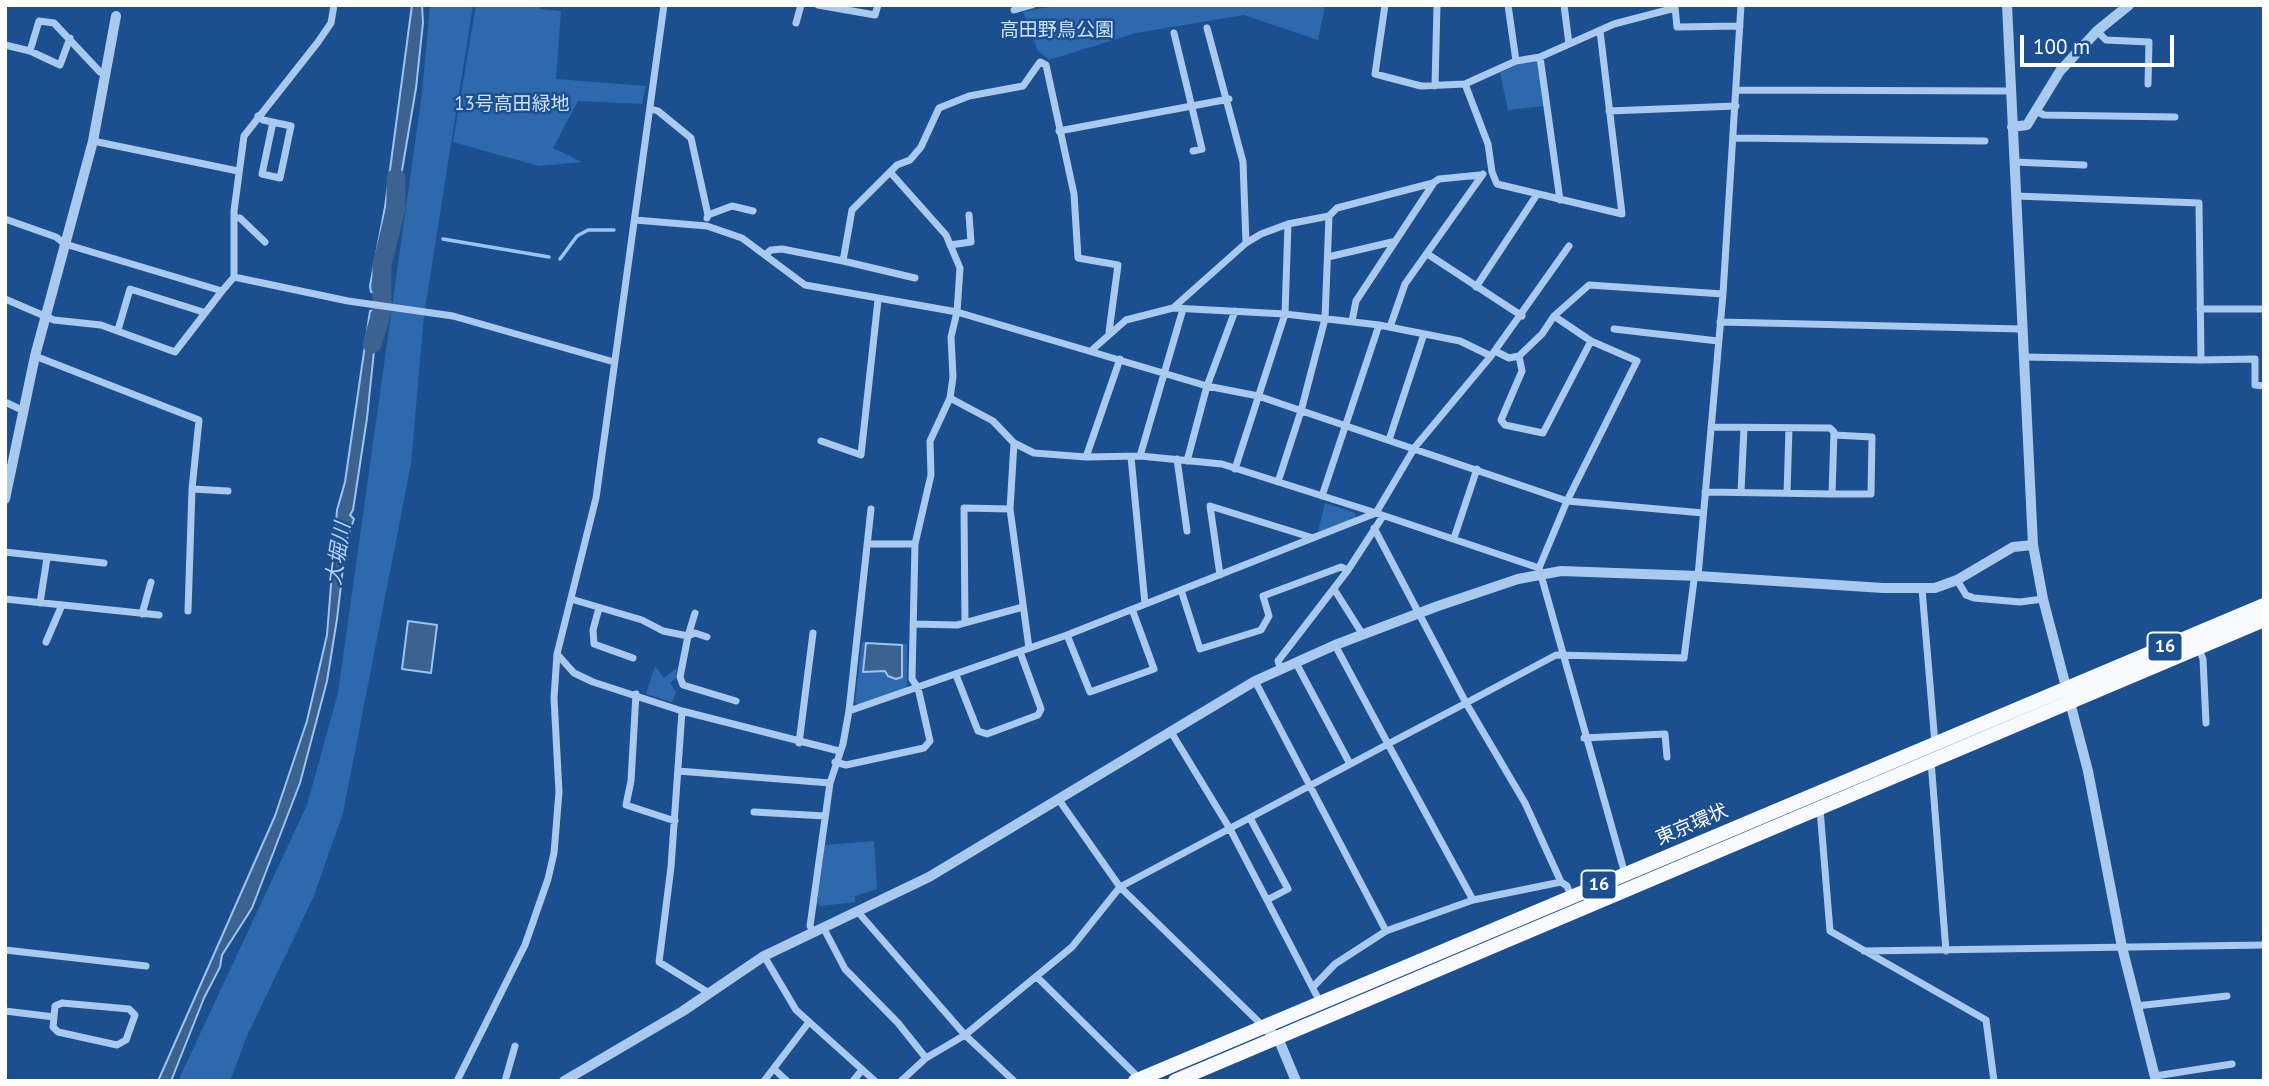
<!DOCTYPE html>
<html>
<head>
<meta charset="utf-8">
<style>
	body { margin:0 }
	#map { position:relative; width:2269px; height:1086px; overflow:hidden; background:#1b4f8f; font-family:"PT Sans",sans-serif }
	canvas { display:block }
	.frame { position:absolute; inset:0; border:7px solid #fff; pointer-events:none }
	.scale { position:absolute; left:2020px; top:35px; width:154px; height:32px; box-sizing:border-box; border:4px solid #fff; border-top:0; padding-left:9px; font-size:21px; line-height:24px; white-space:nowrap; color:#fff; -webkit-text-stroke:5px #1b4f8f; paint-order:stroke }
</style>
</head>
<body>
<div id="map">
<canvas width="2269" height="1086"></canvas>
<div class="frame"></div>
<div class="scale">100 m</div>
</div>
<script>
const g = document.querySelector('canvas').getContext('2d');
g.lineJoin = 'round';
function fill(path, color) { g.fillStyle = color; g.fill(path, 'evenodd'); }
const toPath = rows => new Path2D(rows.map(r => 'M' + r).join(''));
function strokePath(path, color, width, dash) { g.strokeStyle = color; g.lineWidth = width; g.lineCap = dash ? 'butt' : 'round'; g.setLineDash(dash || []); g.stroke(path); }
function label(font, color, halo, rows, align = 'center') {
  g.font = font + ' "PT Sans","Noto Sans JP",sans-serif'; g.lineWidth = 5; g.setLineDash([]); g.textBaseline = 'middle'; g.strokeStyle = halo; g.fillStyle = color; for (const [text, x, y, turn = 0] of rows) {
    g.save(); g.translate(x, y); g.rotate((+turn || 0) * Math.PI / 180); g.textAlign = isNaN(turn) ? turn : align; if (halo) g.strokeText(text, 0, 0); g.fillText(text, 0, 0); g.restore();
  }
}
const green = toPath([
	[430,5,473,5,424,315,411,464,343,813,313,898,246,1038,230,1081,178,1081,307,805,338,693,422,93],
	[476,5,540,5,540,9,561,11,556,79,646,86,642,104,578,101,553,148,582,162,539,166,453,142],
	[1058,5,1325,5,1318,40,1244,15,1136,33,1049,60,1038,51,1023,12],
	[1538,60,1544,106,1508,110,1500,73,1520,63],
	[1325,503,1355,513,1355,518,1318,532],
	[862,642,907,644,907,687,860,706,855,702],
	[655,666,664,678,677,668,675,679,670,683,676,692,672,702,646,694],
	[874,841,877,889,855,896,855,902,820,906,817,903,825,845]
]);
const water = toPath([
	[412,5,422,5,423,23,416,88,381,294,371,292,370,286,385,207,412,5],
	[382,309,376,332,367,418,353,510,350,515,354,519,346,542,337,619,327,681,300,783,252,908,222,955,220,967,204,998,171,1081,158,1081,275,816,307,721,327,635,337,510,345,482,370,311,382,309],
	[408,621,437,625,431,673,402,669,408,621],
	[866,643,902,645,902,677,896,679,888,676,885,671,863,672,866,643]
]);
const stream = toPath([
	[443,239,549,257],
	[560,259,577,236,588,230,614,230]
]);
const river = toPath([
	[372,344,382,311,382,265,396,208,396,178]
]);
const minor = toPath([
	[818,5,875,15,878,5],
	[1385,5,1375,74,1421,86,1465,84],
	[1508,5,1516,61],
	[1564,5,1569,44],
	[1675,7,1677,27,1740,26],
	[1014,10,1032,5],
	[796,23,801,5],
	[1207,28,1243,162,1246,243],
	[1600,31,1622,214,1497,184,1492,172,1488,144,1465,84,1516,61,1540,57,1614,24,1675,8],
	[2097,31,2106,40,2149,42,2148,84],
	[1174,33,1202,149,1193,151],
	[5,45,30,51,60,65,70,38],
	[30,51,39,21,54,23,100,72,106,73],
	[1540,57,1560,200],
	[1435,86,1437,5],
	[1737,90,2010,91],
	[651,109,658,111,691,138,708,215],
	[1609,111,1736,106],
	[2036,111,2044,115,2175,117],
	[258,116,263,120,291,126,280,178,262,174,273,122],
	[1059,131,1229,99],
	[1734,138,1985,141],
	[93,141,238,171],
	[2014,162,2084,165],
	[2016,196,2199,203,2201,360,2023,357],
	[234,218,240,218,265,242],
	[707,218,708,215,732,206,753,211],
	[5,219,56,237,65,244,222,291,234,277,348,301,453,316,614,362],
	[635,220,707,226,742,238,805,285,957,312,1207,386,1258,396,1567,501,1703,513],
	[950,245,971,242,969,215],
	[766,254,771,250,782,249,843,261,852,210,897,165,910,160,921,147,939,108,969,96,1023,86,1040,62,1046,65,1074,194,1078,258,1118,265,1109,332],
	[1429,255,1522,316],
	[1328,257,1392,242],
	[843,261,915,278],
	[234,277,234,211,244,136,318,42,331,23,334,5],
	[1476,287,1536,196],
	[5,299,54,320,101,325,175,352,222,291],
	[1173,308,1246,243,1261,234,1288,224,1329,216],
	[2200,309,2264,309],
	[1352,321,1356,301,1433,184],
	[1720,322,2021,329],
	[1390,327,1405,284,1483,174],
	[1614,329,1718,341],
	[118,330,130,289,203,312],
	[1092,350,1126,320,1173,308,1285,314,1379,325,1460,341,1491,356],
	[1495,351,1509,358,1519,356,1542,334,1554,316,1589,285,1723,294],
	[35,356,199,420,192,489,188,611],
	[1519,356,1522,371,1501,420,1505,425,1543,433,1591,341],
	[2201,360,2255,359,2255,385,2264,386],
	[950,398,993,421,1014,443,1034,453,1086,457,1140,456,1222,464,1376,513,1415,447,1491,356,1569,246],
	[5,402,22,410],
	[1389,440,1424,334],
	[821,441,861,455,878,300],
	[1014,443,1010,509,1029,648],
	[1140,456,1183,309],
	[1086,457,1120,359],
	[1131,457,1145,604],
	[1177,459,1187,531],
	[1187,461,1207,386,1235,311],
	[1235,469,1285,314,1288,224],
	[1278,482,1301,411,1325,319,1329,216,1337,208,1433,183,1439,179,1480,175],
	[192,489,228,491],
	[1705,492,1832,494,1834,432,1830,428,1711,427],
	[1741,492,1744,428],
	[1787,493,1789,428],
	[1832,494,1871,494,1872,437,1834,435],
	[1322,496,1379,325],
	[1374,528,1466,703,1556,655,1684,658,1694,580,1698,576,1723,294,1741,5],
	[1454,538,1477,469],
	[869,544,915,544,931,475,930,441,950,398,953,377,951,337,957,312,960,268,946,235,890,172],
	[5,552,104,563],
	[1539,568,1567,501,1637,361,1591,341,1554,316],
	[1220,575,1210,506,1313,538],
	[1957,580,1966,595,1974,598,2020,602,2043,599],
	[1334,589,1363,635],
	[1922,589,1935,744],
	[1181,590,1200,649,1261,630,1269,616,1263,596,1341,567,1348,570],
	[5,599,159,615],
	[571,599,642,620,663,631,688,636,695,613],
	[40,603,47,558],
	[599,608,593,630,594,644,633,658],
	[142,614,151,582],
	[965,623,964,508,1010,509],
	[913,624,957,625,1023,607],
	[1067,635,1090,692,1154,669,1132,609],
	[707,637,695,633,688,636,680,677,683,685,736,701],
	[46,642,62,605],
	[1335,645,1388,744,1466,703,1525,803,1561,882,1567,886,1571,896],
	[2198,647,2203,659,2206,723],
	[557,654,574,673,593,682,682,711],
	[1296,663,1350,764],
	[1281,669,1278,661,1348,570,1383,516],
	[956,675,978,731,987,734,1038,715,1041,709,1020,652],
	[1255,681,1386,931],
	[636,694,631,781,626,805,675,821],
	[849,711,1067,635,1376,513,1539,568,1625,874],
	[1171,732,1230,829,1320,1002],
	[1584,738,1665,734,1667,757],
	[799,743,813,633],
	[1931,761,1946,951],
	[835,762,846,765,924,748,930,741,918,688,912,679,915,544],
	[678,771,830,783],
	[1059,800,1120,887,1264,1027],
	[1820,809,1830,931,1986,1020,1994,1081],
	[754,812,825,816],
	[1250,818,1288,889,1267,900],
	[858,912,965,1035,1014,1081],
	[823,927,845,969,898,1023,926,1058],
	[813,931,810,926,830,783,843,744,849,711,871,509],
	[5,950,146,966],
	[1864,951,2264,945],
	[764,956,796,1010,875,1081],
	[1037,977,1135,1074,1137,1080],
	[1313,987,1335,964,1386,931,1473,900,1561,882],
	[709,993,659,962,671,867,682,711,839,751],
	[62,1003,129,1009,135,1015,126,1040,117,1045,58,1032,53,1027,54,1017,55,1006,62,1003],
	[2136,1006,2227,996],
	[5,1011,54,1017],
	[774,1069,787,1081],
	[2155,1076,2232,1064],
	[457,1081,525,945,548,879,554,853,559,792,554,698,557,654,596,498,664,5],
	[505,1081,515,1046],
	[764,1081,809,1022],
	[853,1081,862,1070],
	[901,1081,926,1058,965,1035,1072,947,1120,887,1388,744,1473,900]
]);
const tertiary = toPath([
	[2007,5,2033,545,2043,599,2088,771,2122,947,2156,1081],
	[2012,127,2027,125,2060,71,2097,31,2129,5],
	[5,499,35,356,93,141,116,16],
	[1265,1028,1278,1038,1296,1081],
	[564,1081,683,1011,764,956,929,877,1255,681,1335,645,1438,606,1518,579,1561,571,1698,576,1883,588,1935,588,1957,580,2013,547,2033,545]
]);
const trunk = toPath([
	[1135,1081,2264,605],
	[1175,1081,2264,620]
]);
const shields = [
	[2165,647,35],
	[1599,885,35]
];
const shieldNames = [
	["16",2165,647],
	["16",1599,885]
];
const parkNames = [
	["高田野鳥公園",1057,31],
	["13号高田緑地",512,105]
];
const streetNames = [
	["東京環状",1692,825,-23]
];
const waterNames = [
	["大堀川",339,554,-81]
];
fill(green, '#2e69ad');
fill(water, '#3c6290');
strokePath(water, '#9cc4f0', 2);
strokePath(stream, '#9cc4f0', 3.5);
strokePath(river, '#3c6290', 19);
strokePath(minor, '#a9c9ee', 7);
strokePath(tertiary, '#a9c9ee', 10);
strokePath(trunk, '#f8faff', 14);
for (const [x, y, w] of shields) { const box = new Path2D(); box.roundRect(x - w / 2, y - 14.5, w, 29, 5); g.fillStyle = '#1b4f8f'; g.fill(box); strokePath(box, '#fff', 2); }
label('bold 18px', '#fff', null, shieldNames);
label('19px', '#cfe3fa', '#1b4f8f', parkNames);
label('19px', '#fff', '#1b4f8f', streetNames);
label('italic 21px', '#b5d3f5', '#1b4f8f', waterNames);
</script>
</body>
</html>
